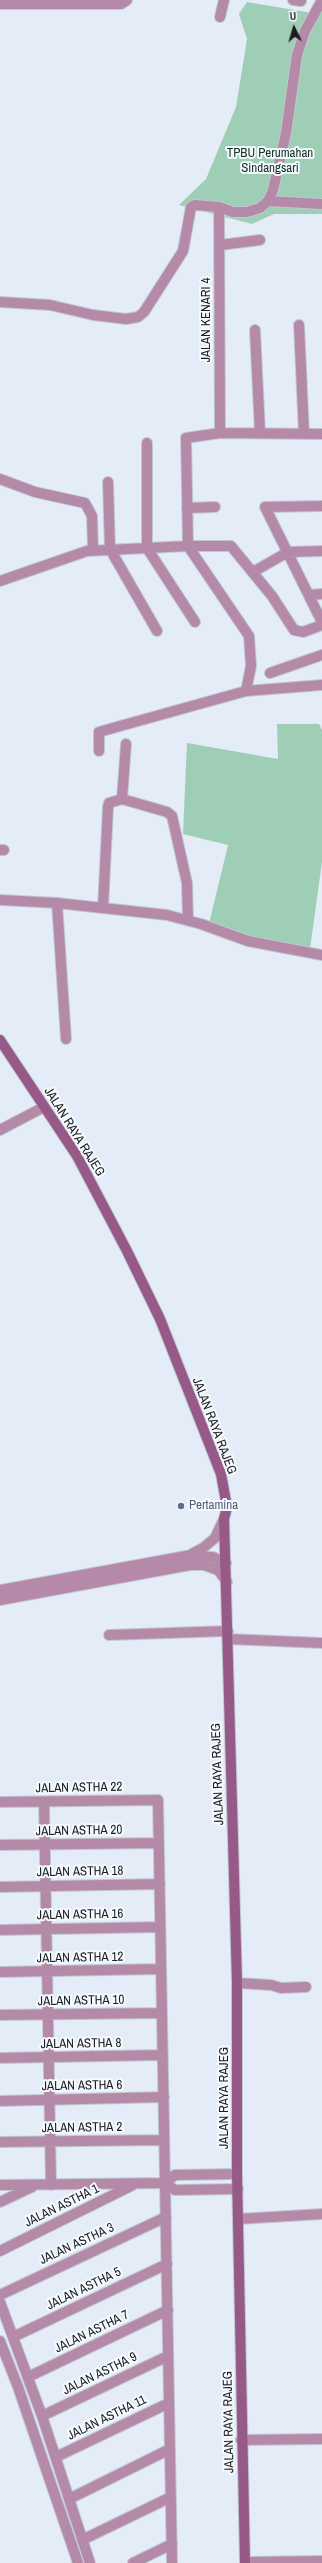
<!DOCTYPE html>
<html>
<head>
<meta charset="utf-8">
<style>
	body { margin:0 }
	#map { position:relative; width:322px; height:2563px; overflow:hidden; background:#e4edf7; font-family:"Archivo Narrow",sans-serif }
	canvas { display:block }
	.north { position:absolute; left:274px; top:8px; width:40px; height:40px; -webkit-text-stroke:3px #f6fafe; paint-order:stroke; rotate:355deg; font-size:11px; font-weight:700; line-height:16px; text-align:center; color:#1a1e21 }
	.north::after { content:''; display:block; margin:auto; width:14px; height:18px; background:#1a1e21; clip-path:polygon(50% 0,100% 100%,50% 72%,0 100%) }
</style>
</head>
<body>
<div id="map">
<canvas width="322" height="2563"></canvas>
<div class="north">U</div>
</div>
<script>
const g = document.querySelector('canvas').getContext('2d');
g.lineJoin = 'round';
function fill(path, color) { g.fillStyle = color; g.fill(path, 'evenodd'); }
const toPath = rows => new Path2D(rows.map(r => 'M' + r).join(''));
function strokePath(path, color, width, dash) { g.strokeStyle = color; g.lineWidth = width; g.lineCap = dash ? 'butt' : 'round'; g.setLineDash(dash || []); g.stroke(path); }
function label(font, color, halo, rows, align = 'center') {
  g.font = font + ' "Archivo Narrow",sans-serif'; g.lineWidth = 4; g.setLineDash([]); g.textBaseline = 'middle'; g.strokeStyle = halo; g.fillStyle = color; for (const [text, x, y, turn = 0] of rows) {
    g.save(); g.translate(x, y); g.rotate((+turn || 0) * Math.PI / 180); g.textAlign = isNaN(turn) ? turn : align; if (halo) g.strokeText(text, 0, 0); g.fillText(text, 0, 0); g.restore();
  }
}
const green = toPath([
	[322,0,322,214,274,214,252,224,179,205,206,179,236,107,247,39,239,14,247,2,312,13],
	[277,724,319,724,322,730,322,862,309,956,207,932,228,845,183,834,187,743,278,759]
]);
const street = toPath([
	[293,0,301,1],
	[0,4,121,4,127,0],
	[220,17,224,0],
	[268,201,322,204],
	[219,207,220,433],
	[220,245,260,240],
	[0,302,50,305,93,315,126,319,138,317,144,312,183,251,191,207,195,205,219,207,233,212,247,212,260,208,268,201,273,190,286,133,297,55,305,31,322,0],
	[299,325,304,434],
	[255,330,260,433],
	[147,443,147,548,195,622],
	[0,479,35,492,85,503,92,516,93,550],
	[108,482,110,549,157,631],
	[322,506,265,507,322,622],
	[187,508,215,507],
	[188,546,231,546,272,596,294,630,303,632,322,625],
	[188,546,249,636,251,666,246,691],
	[253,572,288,552,322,551],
	[0,581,87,551,188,546,186,438,220,433,322,434],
	[309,595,322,594],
	[270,673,322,655],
	[99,751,99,732,113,728,246,691,322,685],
	[122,799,126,744],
	[0,850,4,850],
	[0,900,57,903,167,915,201,924,248,941,322,955],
	[57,903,66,1039],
	[103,908,108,807,109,803,122,799,167,812,172,816,187,883,188,920],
	[0,1130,44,1107],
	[190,1555,203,1548,215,1538,224,1519],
	[0,1590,186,1556,213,1557,226,1563],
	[0,1600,190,1565,204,1565,218,1570,227,1582],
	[109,1635,228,1631],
	[228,1639,322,1643],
	[0,1802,158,1800,172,2563],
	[44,1802,51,2185],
	[0,1845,159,1843],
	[0,1887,160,1884],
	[0,1930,160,1927],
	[0,1972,161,1969],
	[237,1983,271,1985,281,1988,306,1987],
	[0,2015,162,2013],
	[0,2058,163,2055],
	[0,2101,164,2097],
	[0,2142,164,2140],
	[165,2183,175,2175,237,2174],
	[165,2183,175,2190,238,2189],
	[0,2185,165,2183],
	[0,2202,32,2187],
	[238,2219,322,2214],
	[0,2251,133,2185],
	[0,2295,166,2217],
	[0,2302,42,2416,90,2563],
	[13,2337,167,2264],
	[0,2341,18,2387,78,2563],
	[28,2377,168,2310],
	[42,2416,168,2356],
	[241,2440,322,2439],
	[56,2457,169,2403],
	[69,2499,170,2449],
	[82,2540,171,2497],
	[245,2562,322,2561],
	[133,2563,172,2544]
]);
const secondary = toPath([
	[0,1040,77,1156,127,1251,160,1319,221,1474,227,1507,224,1519,237,1983,237,2174,245,2563]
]);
const markers = [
	[181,1506,4,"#5c6f8a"]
];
const parkNames = [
	["TPBU Perumahan",270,154],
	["Sindangsari",270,169]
];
const streetNames = [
	["JALAN KENARI 4",207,320,-90],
	["JALAN RAYA RAJEG",74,1132,58],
	["JALAN RAYA RAJEG",214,1426,69],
	["JALAN RAYA RAJEG",218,1774,-92],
	["JALAN ASTHA 22",79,1788,-1],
	["JALAN ASTHA 20",79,1831,-1],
	["JALAN ASTHA 18",80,1872,-1],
	["JALAN ASTHA 16",80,1915,-1],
	["JALAN ASTHA 12",80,1958,-1],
	["JALAN ASTHA 10",81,2001,-1],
	["JALAN ASTHA 8",81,2044,-1],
	["JALAN ASTHA 6",82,2086,-1],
	["JALAN RAYA RAJEG",225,2098,-90],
	["JALAN ASTHA 2",82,2128,-1],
	["JALAN ASTHA 1",62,2206,-26],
	["JALAN ASTHA 3",77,2244,-25],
	["JALAN ASTHA 5",84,2289,-26],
	["JALAN ASTHA 7",92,2332,-26],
	["JALAN ASTHA 9",100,2374,-26],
	["JALAN ASTHA 11",107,2418,-26],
	["JALAN RAYA RAJEG",229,2422,-91]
];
const serviceNames = [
	["Pertamina",189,1506]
];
fill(green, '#9eceb6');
strokePath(street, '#c0c8d0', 12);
strokePath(secondary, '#c0c8d0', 12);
strokePath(street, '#b58aa9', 10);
strokePath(secondary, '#975a88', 10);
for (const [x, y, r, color] of markers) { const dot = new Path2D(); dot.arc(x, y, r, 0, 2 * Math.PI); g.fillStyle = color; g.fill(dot); strokePath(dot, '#f6fafe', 1.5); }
label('13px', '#103123', '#f6fafe', parkNames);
label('13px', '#1a1e21', '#f6fafe', streetNames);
label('13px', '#4e5e75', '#f6fafe', serviceNames, 'left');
</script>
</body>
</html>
